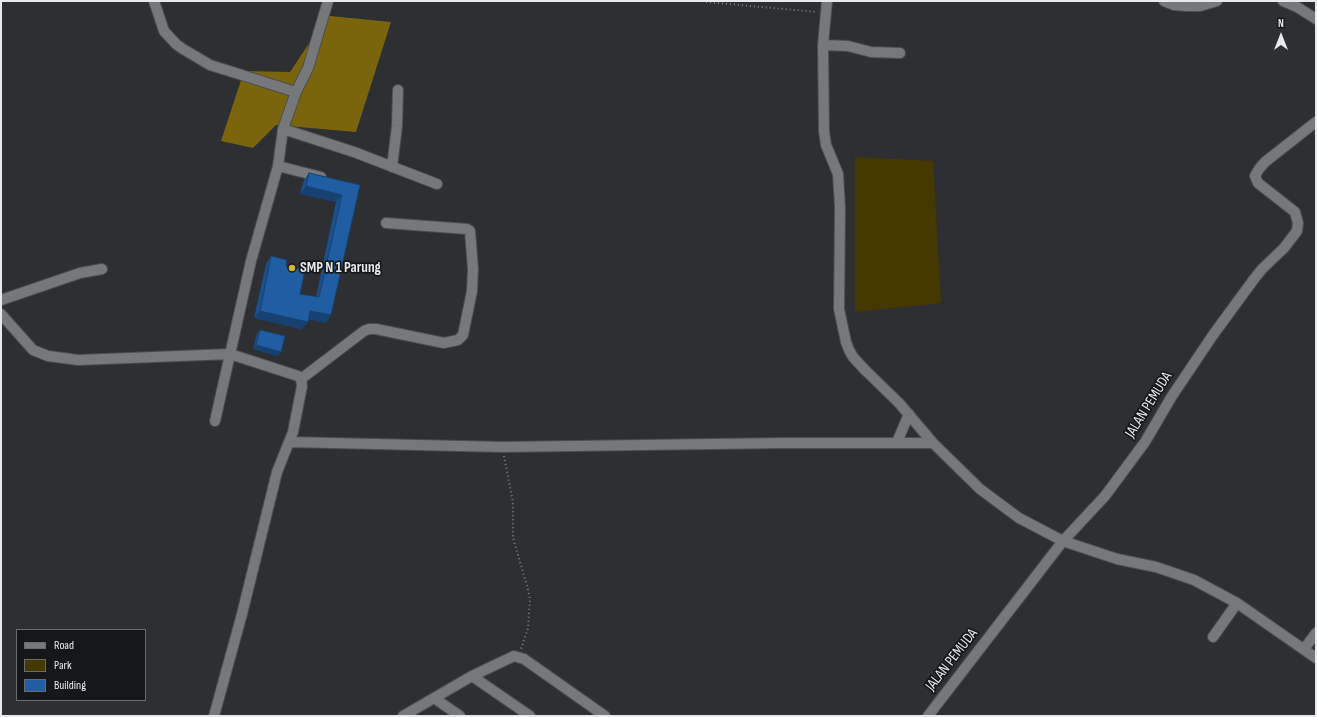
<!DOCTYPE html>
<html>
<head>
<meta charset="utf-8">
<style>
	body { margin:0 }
	#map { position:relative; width:1317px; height:717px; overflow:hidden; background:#2d2f32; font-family:"Sofia Sans Condensed",sans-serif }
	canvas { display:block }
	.frame { position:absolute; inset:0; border:2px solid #e7e9ea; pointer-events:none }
	.legend { position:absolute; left:16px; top:629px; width:130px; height:72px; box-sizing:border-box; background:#161718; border:1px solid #6a6b6c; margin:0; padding:5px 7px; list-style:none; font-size:12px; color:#e7e9ea }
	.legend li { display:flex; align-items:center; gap:8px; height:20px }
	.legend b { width:20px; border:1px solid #6a6b6c }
	.north { position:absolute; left:1261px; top:16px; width:40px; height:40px; -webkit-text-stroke:3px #161718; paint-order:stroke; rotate:0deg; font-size:11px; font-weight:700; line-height:16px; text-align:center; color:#e7e9ea }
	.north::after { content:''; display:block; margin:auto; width:14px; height:18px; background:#e7e9ea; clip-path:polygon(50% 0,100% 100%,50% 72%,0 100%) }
</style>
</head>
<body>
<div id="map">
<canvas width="1317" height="717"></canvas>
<div class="frame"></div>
<ul class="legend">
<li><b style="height:5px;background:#76787b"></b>Road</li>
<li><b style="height:11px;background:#463900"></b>Park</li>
<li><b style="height:11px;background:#215da2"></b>Building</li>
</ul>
<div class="north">N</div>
</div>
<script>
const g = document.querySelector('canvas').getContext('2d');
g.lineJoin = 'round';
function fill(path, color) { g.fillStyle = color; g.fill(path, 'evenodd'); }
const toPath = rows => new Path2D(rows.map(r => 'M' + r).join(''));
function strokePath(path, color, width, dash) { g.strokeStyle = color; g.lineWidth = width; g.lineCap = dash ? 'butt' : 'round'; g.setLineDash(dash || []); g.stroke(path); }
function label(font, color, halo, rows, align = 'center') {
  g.font = font + ' "Sofia Sans Condensed",sans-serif'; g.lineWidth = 3.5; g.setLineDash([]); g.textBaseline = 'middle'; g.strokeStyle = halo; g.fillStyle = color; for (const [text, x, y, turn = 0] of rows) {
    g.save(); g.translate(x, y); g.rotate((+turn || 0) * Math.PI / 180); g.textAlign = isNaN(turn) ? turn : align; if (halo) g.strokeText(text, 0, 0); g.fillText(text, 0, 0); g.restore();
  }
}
const green = toPath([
	[855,157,933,161,941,303,855,312]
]);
const forest = toPath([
	[320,15,391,22,356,132,276,125,253,148,221,141,244,71,290,72,314,36]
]);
const path = toPath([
	[706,2,817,12],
	[504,456,513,503,513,538,527,586,530,599,528,628,521,649]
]);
const minor = toPath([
	[154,1,164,31,176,44,183,49,210,65,296,92],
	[827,1,823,45,824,131,826,145,838,174,840,208,839,309,846,342,849,350,853,357,865,370,899,403,933,443,980,489,1019,518,1063,541,1117,559,1156,567,1194,580,1237,603,1316,658],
	[1164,1,1174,5,1187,6,1200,6,1217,1],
	[1283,1,1297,7,1316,19],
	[823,45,848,46,871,52,900,53],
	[283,129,354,152,437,184],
	[278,166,321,177],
	[392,167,397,126,398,90],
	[1,300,80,273,102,269],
	[1,314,33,350,48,356,78,360,230,354,298,376,301,379,302,386,293,432,277,472,242,614,214,716],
	[301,379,364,331,369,329,376,329,444,343,458,340,463,335,472,291,473,269,470,231,467,229,386,223],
	[215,421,251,261,278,166,283,129,296,92,308,68,328,1],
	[290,442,503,447,782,443,933,443],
	[897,442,909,414],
	[1213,637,1237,603],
	[1304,649,1316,633],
	[472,676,530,716],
	[434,698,460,716],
	[403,716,472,676,514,656,524,659,605,716],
	[928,716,1063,541,1105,496,1145,442,1172,396,1213,335,1254,279,1262,269,1284,248,1297,231,1298,223,1295,212,1258,183,1255,176,1259,169,1265,162,1316,122]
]);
const wall = toPath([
	[309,173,360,185,331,315,326,323,308,319,308,322,302,329,254,318,266,264,271,256,286,266,300,294,316,297,336,202,300,194,304,180],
	[260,330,278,356,253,349,257,334]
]);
const shadedWall = toPath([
	[306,186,342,195,336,202,300,194],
	[260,311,308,322,302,329,254,318],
	[310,311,331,315,326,323,305,318],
	[256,345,281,352,278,356,253,349]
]);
const building = toPath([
	[309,173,360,185,331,315,310,311,308,322,260,311,271,256,287,260,286,266,305,270,300,294,319,297,342,195,306,186,309,173],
	[260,330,285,336,281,352,256,345,260,330]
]);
const markers = [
	[292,268,4,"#d5b534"]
];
const poiNames = [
	["SMP N 1 Parung",300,268]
];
const streetNames = [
	["JALAN PEMUDA",1149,405,-58],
	["JALAN PEMUDA",952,660,-52]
];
fill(green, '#463900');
fill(forest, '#7a650d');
strokePath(minor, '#4c4e4f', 12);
strokePath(path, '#818385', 2, [1, 3]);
strokePath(minor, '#76787b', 10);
fill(wall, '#1c508b');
fill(shadedWall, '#174171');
fill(building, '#215da2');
strokePath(building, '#174171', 1);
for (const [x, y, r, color] of markers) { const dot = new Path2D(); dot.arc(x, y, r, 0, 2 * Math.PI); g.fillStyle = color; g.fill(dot); strokePath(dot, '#161718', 1.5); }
label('bold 15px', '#e7e9ea', '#161718', poiNames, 'left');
label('15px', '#e7e9ea', '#161718', streetNames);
</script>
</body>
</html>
